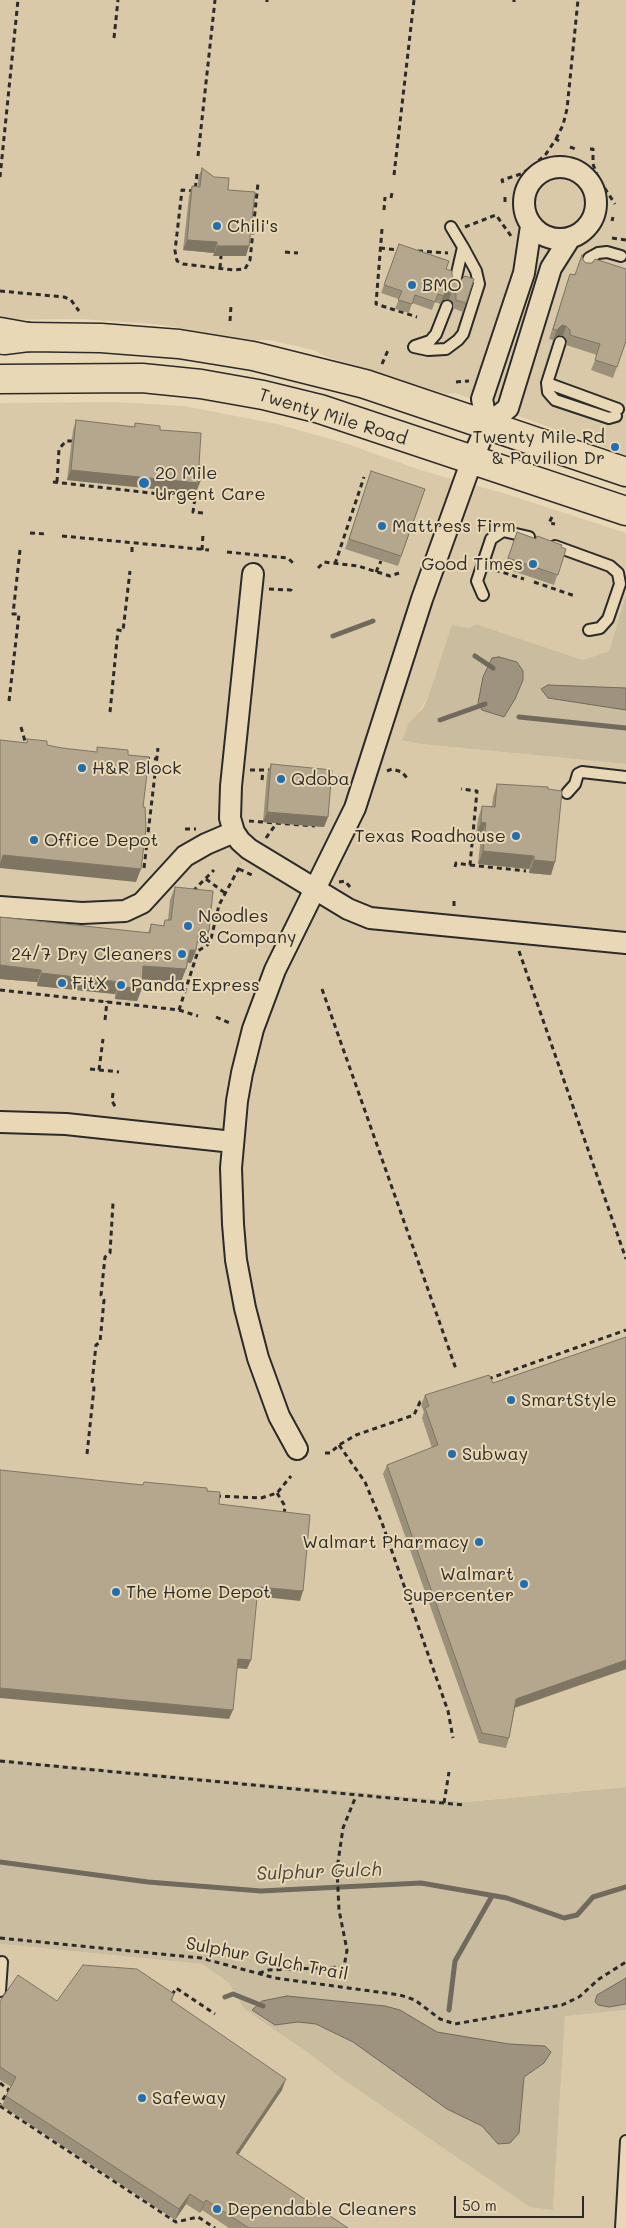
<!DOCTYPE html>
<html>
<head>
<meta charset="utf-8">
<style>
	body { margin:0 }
	#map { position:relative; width:626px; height:2228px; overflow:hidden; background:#e9d8b5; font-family:Mali,sans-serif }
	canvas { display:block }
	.scale { position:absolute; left:454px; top:2196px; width:130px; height:22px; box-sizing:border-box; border:2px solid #2b2b2b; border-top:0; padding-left:6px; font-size:15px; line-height:18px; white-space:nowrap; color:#2b2b2b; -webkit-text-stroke:4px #e9d8b5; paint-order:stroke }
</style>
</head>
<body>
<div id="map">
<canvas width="626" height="2228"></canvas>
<div class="scale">50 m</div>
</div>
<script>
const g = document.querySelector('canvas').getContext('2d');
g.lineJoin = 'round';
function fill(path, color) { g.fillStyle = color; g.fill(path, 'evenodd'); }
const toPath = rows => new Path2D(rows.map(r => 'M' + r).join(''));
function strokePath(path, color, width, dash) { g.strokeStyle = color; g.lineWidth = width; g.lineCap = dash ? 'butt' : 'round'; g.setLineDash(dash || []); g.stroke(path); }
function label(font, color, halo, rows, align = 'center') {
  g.font = font + ' Mali,sans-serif'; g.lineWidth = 4; g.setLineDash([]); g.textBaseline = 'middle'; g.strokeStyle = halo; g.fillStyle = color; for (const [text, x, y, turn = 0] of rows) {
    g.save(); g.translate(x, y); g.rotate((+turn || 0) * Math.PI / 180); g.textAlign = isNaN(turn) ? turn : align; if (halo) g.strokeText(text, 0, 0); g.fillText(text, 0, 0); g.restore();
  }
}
const built = toPath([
	[0,0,626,0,626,455,455,393,446,394,324,356,314,350,269,340,253,340,156,324,80,319,0,320],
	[115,402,184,406,277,424,348,444,420,470,503,493,626,533,626,595,609,651,583,660,476,624,469,628,453,625,428,697,402,739,421,744,626,764,626,1787,466,1802,0,1759,0,403],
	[0,1944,202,1964,229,1983,244,2009,307,2052,341,2078,553,2209,565,2015,626,2010,626,2228,0,2228]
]);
const green = toPath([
	[626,595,626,764,421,744,402,740,409,723,423,708,428,697,452,625,469,628,476,624,583,660,609,651],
	[0,1759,466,1802,626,1787,626,2010,565,2016,553,2210,530,2207,341,2078,307,2052,244,2009,229,1983,202,1964,0,1944]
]);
const water = toPath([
	[499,657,517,662,523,671,523,680,515,699,504,717,482,710,478,703,483,677,492,658,499,657],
	[548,685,626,688,626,710,548,698,541,689,548,685],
	[626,1978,626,2004,609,2007,598,2005,595,2002,597,1995,626,1978],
	[287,1996,385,2006,400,2010,437,2032,509,2044,545,2046,551,2052,544,2063,524,2077,519,2133,510,2143,498,2144,482,2126,447,2109,353,2042,316,2024,298,2022,275,2025,252,2010,262,2001,287,1996]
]);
const stream = toPath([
	[333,636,373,621],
	[475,656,493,668],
	[519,717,626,728],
	[440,720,485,704],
	[0,1862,148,1882,261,1891,421,1883,507,1898,564,1918,577,1915,593,1897,626,1887],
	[225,1997,233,1994,263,2006],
	[449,2010,455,1961,492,1896]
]);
const path = toPath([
	[267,2,267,0],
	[514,2,514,0],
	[114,38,118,0],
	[556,139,563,125,567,109,578,0],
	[570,147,576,149],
	[590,149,593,149,593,164,598,178,615,204],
	[198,156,215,0],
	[197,174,195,191,182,190,175,251,177,261,183,264,234,270,245,269,250,260,258,183],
	[394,175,414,0],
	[0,177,18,0],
	[503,183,502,180,521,174,532,167,546,154,556,139,559,141],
	[391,198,392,193],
	[505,202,505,197],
	[384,210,385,197],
	[612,221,613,217],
	[465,227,496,215,511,236],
	[382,229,376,304,417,317],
	[612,238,626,240],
	[380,248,400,250],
	[418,251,448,253],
	[285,252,298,253],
	[220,268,221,256],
	[0,291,64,297,71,300,79,311],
	[230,321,231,306],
	[382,364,389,348],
	[456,382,469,381],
	[53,482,195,498,193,512,204,513],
	[57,482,59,449,66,441,72,441],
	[552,517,549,523,555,524],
	[30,533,46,534],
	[62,536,209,550],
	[202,550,203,534],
	[132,552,132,543],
	[227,552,288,558,294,564],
	[335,564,364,477],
	[318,568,324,562,358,566,390,576,399,573],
	[495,570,524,579],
	[376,572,381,561],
	[534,582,575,596],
	[269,589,291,590,291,588],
	[9,701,19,614,13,614,20,550],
	[110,712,118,630,123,631,130,571],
	[21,727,26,745],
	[145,758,156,759],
	[250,770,272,770],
	[387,771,392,769,402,772,407,778],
	[328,776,346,779],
	[262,780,263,771],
	[249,821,315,826],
	[185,829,196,829],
	[266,838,276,824],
	[470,865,526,871],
	[455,867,456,863,470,865,477,791,461,789],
	[144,868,158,748],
	[239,869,254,876],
	[206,879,225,893],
	[339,882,345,881,350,887],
	[193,891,214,870],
	[454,906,454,900],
	[519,951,626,1259],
	[322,989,456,1369],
	[0,990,179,1010,198,951,210,943,219,905,241,864],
	[179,1010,198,1016],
	[216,1017,232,1024],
	[105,1020,107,1001],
	[90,1069,119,1072],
	[99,1070,103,1039],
	[113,1093,112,1101,116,1108],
	[488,1379,626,1330],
	[339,1445,365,1482,382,1523,448,1711,453,1738],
	[325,1453,330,1453,339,1445,356,1435,414,1415,420,1402,425,1401],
	[87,1454,94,1388,92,1383,96,1345,100,1342,104,1300,101,1295,105,1257,110,1253,113,1203],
	[277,1493,285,1506,284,1515],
	[216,1496,261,1498,277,1493,291,1476],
	[0,1761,464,1805],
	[444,1803,449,1772],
	[0,1938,201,1958,275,1978,400,1995,415,2000,440,2019,455,2024,562,2005,579,1997,599,1979,626,1962],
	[259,1973,269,1970,344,1967,347,1950,339,1910,337,1869,343,1828,356,1796],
	[172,1995,176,1988,215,2014],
	[0,2083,9,2090,0,2104],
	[0,2106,176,2222,198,2217,215,2228]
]);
const lane = toPath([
	[451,227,463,247,455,282],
	[585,267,589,258,598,253,607,252,621,256],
	[560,342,547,383,618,409],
	[415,346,430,341,436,334,447,306],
	[414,347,428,350,446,349,458,340,463,334,479,284,476,271,463,247],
	[547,383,548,392,555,400,609,418,616,416],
	[555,546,610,566,618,573,620,584,608,619,600,628,589,630],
	[483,595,477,581,491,539,503,531,529,537],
	[567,793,575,784,578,774,582,772,626,777],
	[0,1991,2,1962],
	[621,2228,626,2141]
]);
const street = toPath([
	'524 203a36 36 0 1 1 72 0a36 36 0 1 1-72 0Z',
	[487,425,482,399,524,273,531,226],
	[253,574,231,786,230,818,234,832,240,841,249,849,348,909,370,918,626,943],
	[0,907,82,913,125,911,142,903,185,856,206,844,234,832],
	[0,1122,66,1124,233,1142],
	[297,1449,279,1416,258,1358,245,1308,236,1260,233,1224,231,1168,237,1101,242,1073,253,1029,275,970,355,808,422,599,472,460,487,425,508,408,551,268,570,238]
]);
const secondary = toPath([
	[4,340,28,337,101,338,179,344,253,356,365,384,626,472],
	[0,379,142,378,201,384,263,395,320,409,626,511]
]);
const highway = toPath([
	[0,332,28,337]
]);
const wall = toPath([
	[202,168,228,190,246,256,213,256,214,253,183,250,189,196,192,186,198,187,198,178],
	[399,244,446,269,452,276,466,303,463,312,453,308,453,302,449,299,443,300,440,304,435,302,432,310,412,303,409,313,395,309,399,299,381,293],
	[583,260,626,341,613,378,591,370,597,355,566,345,567,340,563,336,558,335,553,340,549,339,570,274,575,275],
	[76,420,134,427,135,423,160,430,197,490,195,490,194,493,67,480,73,430],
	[368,481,425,489,398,566,345,549],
	[517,532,566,549,554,585,504,568],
	[271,764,328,817,324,827,263,822,267,774],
	[497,784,551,875,529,873,529,869,478,864,481,836,476,835,478,819,482,806,492,806,493,797],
	[175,887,209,931,205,944,197,943,196,950,191,963,187,962,181,982,142,979,142,988,137,1001,115,999,115,994,37,986,37,982,0,979,148,933,151,924,163,926,165,920,168,920,170,900],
	[626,1337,626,1669,515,1708,509,1738,506,1748,479,1743,383,1474,387,1465,432,1448,422,1418,424,1412,421,1405,425,1395,493,1383],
	[174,1994,172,2001,282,2090,238,2155,348,2228,229,2228,202,2210,200,2213,186,2204,175,2220,2,2106,6,2096,11,2087,0,2080,0,2001,57,2001]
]);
const shadedWall = toPath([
	[187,240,217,242,214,253,183,250],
	[217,246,249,246,246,256,213,256],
	[452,291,449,299,443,300,440,304,443,296,446,292],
	[562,325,566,326,563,336,558,335,553,340,557,330],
	[71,470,198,480,201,480,197,490,195,490,194,493,67,480],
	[267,812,328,817,324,827,263,822],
	[481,822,486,823,481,836,476,835],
	[483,851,534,856,529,869,478,864],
	[3,855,141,869,136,882,0,868,0,864],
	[534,860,555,862,551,875,529,873],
	[199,930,209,931,205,944,194,942],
	[190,950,196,950,191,963,185,962],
	[0,965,41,970,37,982,0,979],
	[143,966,186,969,181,982,139,979],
	[41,973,120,982,115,994,37,986],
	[119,987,142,988,137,1001,115,999],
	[258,1587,303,1591,300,1601,255,1596],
	[238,1659,251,1660,247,1669,235,1668],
	[626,1660,626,1669,513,1708,516,1699],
	[0,1688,233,1710,229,1719,0,1698],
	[286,2079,282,2090,232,2164,236,2153],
	[190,2194,186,2204,175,2220,179,2209],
	[206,2200,202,2210,200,2213,204,2203]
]);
const building = toPath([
	[202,168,214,177,229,178,228,190,255,192,249,246,217,246,217,242,187,240,192,186,200,187,202,168],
	[399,244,449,261,446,269,452,271,452,276,456,280,461,280,465,276,474,279,466,303,456,300,456,294,452,291,446,292,443,296,438,294,435,302,415,295,412,304,398,300,402,291,384,285,399,244],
	[582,255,583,260,586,263,592,263,595,259,626,269,626,341,617,367,595,360,600,344,570,335,570,330,566,326,562,325,557,330,553,329,570,274,575,275,582,255],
	[76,420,135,427,135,423,160,426,160,430,201,433,199,465,202,466,201,480,198,480,198,483,71,470,76,420],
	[371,471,425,489,401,556,349,539,371,471],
	[517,532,536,539,537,536,562,545,561,547,566,549,558,575,508,558,517,532],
	[27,739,47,741,47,745,62,748,97,752,97,747,128,750,128,755,149,757,143,807,145,807,146,828,141,869,3,855,0,866,0,740,27,743,27,739],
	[271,764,332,770,328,817,267,812,271,764],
	[497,784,548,787,548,789,562,791,555,862,534,860,534,856,483,851,486,823,481,822,482,806,495,807,497,784],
	[175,887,213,891,209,931,199,930,196,950,190,950,186,969,143,966,142,988,119,987,120,982,41,973,41,970,0,965,0,917,150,933,151,924,164,926,165,920,171,920,175,887],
	[626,1337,626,1660,516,1699,509,1738,482,1733,387,1465,438,1445,425,1408,429,1406,425,1395,489,1375,493,1383,626,1337],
	[0,1470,143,1485,144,1482,207,1488,207,1491,220,1492,219,1504,310,1515,303,1591,258,1587,251,1660,238,1659,233,1710,0,1688,0,1470],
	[83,1965,137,1969,174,1994,171,2000,286,2079,236,2153,348,2228,249,2228,206,2200,204,2203,190,2194,179,2209,6,2096,16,2077,0,2067,0,2001,18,1975,57,2001,83,1965]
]);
const markers = [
	[217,226,5,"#1f6fb2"],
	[412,285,5,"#1f6fb2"],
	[615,447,5,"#1f6fb2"],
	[144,483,6,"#1f6fb2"],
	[382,526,5,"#1f6fb2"],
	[533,564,5,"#1f6fb2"],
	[82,768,5,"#1f6fb2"],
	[281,779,5,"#1f6fb2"],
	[516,836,5,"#1f6fb2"],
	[34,840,5,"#1f6fb2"],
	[188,926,5,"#1f6fb2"],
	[182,954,5,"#1f6fb2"],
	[62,983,5,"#1f6fb2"],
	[121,985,5,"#1f6fb2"],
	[511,1400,5,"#1f6fb2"],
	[452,1454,5,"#1f6fb2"],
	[479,1542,5,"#1f6fb2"],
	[524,1584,5,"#1f6fb2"],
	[116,1592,5,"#1f6fb2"],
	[142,2098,5,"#1f6fb2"],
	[217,2209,5,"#1f6fb2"]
];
const poiNames = [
	["Chili's",227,226],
	["BMO",422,285],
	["Twenty Mile Rd",605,437,"right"],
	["& Pavilion Dr",605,458,"right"],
	["20 Mile",155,473],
	["Urgent Care",155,494],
	["Mattress Firm",392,526],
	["Good Times",523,564,"right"],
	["H&R Block",92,768],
	["Qdoba",291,779],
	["Texas Roadhouse",506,836,"right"],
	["Office Depot",44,840],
	["Noodles",198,916],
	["& Company",198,937],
	["24/7 Dry Cleaners",172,954,"right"],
	["FitX",72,983],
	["Panda Express",131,985],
	["SmartStyle",521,1400],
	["Subway",462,1454],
	["Walmart Pharmacy",469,1542,"right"],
	["Walmart",514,1574,"right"],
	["Supercenter",514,1595,"right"],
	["The Home Depot",126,1592],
	["Safeway",152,2098],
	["Dependable Cleaners",227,2209]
];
const streetNames = [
	["Twenty Mile Road",333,417,17],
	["Sulphur Gulch Trail",267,1959,11]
];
const waterNames = [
	["Sulphur Gulch",319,1872,-2]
];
fill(built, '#d9c9a9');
fill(green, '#cabc9f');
fill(water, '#9e937f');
strokePath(water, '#70695d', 1);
strokePath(stream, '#70695d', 5);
strokePath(lane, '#2b2b2b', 14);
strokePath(street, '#2b2b2b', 24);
strokePath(secondary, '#2b2b2b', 31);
strokePath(highway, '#2b2b2b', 31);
strokePath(path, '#2b2b2b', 3, [5, 4]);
strokePath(lane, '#e9d8b5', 10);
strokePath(street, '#e9d8b5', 20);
strokePath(secondary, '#e9d8b5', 28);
strokePath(highway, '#e9d8b5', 28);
fill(wall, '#9b907a');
fill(shadedWall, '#7e7563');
fill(building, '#b4a78e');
strokePath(building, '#7e7563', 1);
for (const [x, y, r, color] of markers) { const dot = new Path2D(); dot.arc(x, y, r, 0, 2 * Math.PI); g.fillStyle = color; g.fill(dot); strokePath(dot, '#e9d8b5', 2); }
label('18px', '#2b2b2b', '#e9d8b5', poiNames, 'left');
label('18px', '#2b2b2b', '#e9d8b5', streetNames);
label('italic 19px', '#484540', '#e9d8b5', waterNames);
</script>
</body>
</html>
